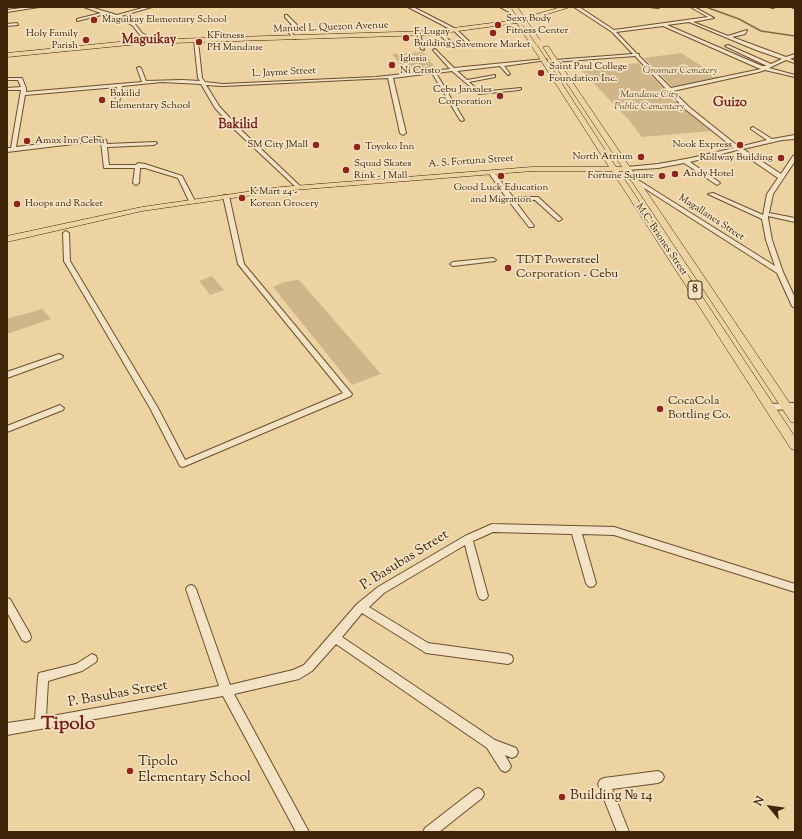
<!DOCTYPE html>
<html>
<head>
<meta charset="utf-8">
<style>
	body { margin:0 }
	#map { position:relative; width:802px; height:839px; overflow:hidden; background:#edd2a2; font-family:"Sorts Mill Goudy",serif }
	canvas { display:block }
	.frame { position:absolute; inset:0; border:8px solid #3e2508; pointer-events:none }
	.north { position:absolute; left:750px; top:787px; width:40px; height:40px; -webkit-text-stroke:3px #f3e2c3; paint-order:stroke; rotate:299deg; font-size:11px; font-weight:700; line-height:16px; text-align:center; color:#3e2508 }
	.north::after { content:''; display:block; margin:auto; width:14px; height:18px; background:#3e2508; clip-path:polygon(50% 0,100% 100%,50% 72%,0 100%) }
</style>
</head>
<body>
<div id="map">
<canvas width="802" height="839"></canvas>
<div class="frame"></div>
<div class="north">N</div>
</div>
<script>
const g = document.querySelector('canvas').getContext('2d');
g.lineJoin = 'round';
function fill(path, color) { g.fillStyle = color; g.fill(path, 'evenodd'); }
const toPath = rows => new Path2D(rows.map(r => 'M' + r).join(''));
function strokePath(path, color, width, dash) { g.strokeStyle = color; g.lineWidth = width; g.lineCap = dash ? 'butt' : 'round'; g.setLineDash(dash || []); g.stroke(path); }
function label(font, color, halo, rows, align = 'center') {
  g.font = font + ' "Sorts Mill Goudy",serif'; g.lineWidth = 3.5; g.setLineDash([]); g.textBaseline = 'middle'; g.strokeStyle = halo; g.fillStyle = color; for (const [text, x, y, turn = 0] of rows) {
    g.save(); g.translate(x, y); g.rotate((+turn || 0) * Math.PI / 180); g.textAlign = isNaN(turn) ? turn : align; if (halo) g.strokeText(text, 0, 0); g.fillText(text, 0, 0); g.restore();
  }
}
const green = toPath([
	[423,52,438,71,407,73,392,54],
	[681,53,722,79,674,88,644,58],
	[638,63,688,113,711,131,642,137,627,118,580,69],
	[212,276,224,290,210,295,199,281],
	[298,280,300,281,381,374,352,385,273,287,284,282],
	[42,309,51,319,7,334,7,319]
]);
const stream = toPath([
	[706,7,739,19,761,31,795,36]
]);
const minor = toPath([
	[29,7,39,7,7,12,7,10,29,7],
	[84,7,90,7,117,15,146,7,152,7,121,16,126,18,135,24,142,33,156,41,153,42,140,35,133,26,124,20,105,14,77,21,77,19,101,13,84,7],
	[408,7,413,7,456,29,474,46,471,47,454,31,408,7],
	[500,7,505,7,516,13,513,14,500,7],
	[574,7,579,7,614,30,708,17,692,8,694,7,714,18,693,22,728,36,747,30,745,34,732,37,786,57,795,54,795,57,790,59,795,61,795,63,786,60,769,68,795,75,795,77,765,70,759,72,673,91,689,107,739,147,767,140,751,129,751,128,753,127,772,139,795,135,795,139,782,140,743,149,781,174,793,156,795,155,795,161,773,194,769,213,795,218,795,222,768,216,768,218,772,240,783,272,795,298,795,308,792,306,777,273,630,179,635,178,775,266,766,240,762,219,708,194,713,193,763,215,767,194,778,178,737,150,690,162,719,182,720,183,717,185,684,163,658,168,625,170,624,169,627,167,658,164,691,158,734,148,685,109,635,56,553,62,553,61,555,60,633,54,612,32,574,7],
	[689,22,756,50,782,59,771,64,728,45,725,46,767,66,762,66,667,25,689,22],
	[663,26,758,68,761,69,671,88,639,56,639,54,637,54,616,32,663,26],
	[650,7,660,7,658,8,650,7],
	[769,7,775,7,773,8,769,7],
	[792,7,795,7,795,8,793,8,792,7],
	[285,15,287,15,297,25,289,28,296,39,294,39,285,28,292,25,285,17,285,15],
	[17,23,18,25,7,26,7,24,17,23],
	[438,31,440,31,454,45,454,47,452,47,438,33,438,31],
	[417,33,420,34,424,50,421,49,417,33],
	[196,40,198,41,202,78,205,82,223,84,376,77,450,69,434,51,433,50,435,49,454,68,545,59,547,60,504,66,510,74,508,75,500,66,457,71,467,80,495,75,495,77,469,82,480,92,521,88,521,89,519,90,479,94,452,71,436,73,464,120,462,121,460,120,432,73,393,78,406,133,403,135,400,133,388,78,223,86,206,85,219,106,239,128,300,186,300,188,298,189,235,130,215,108,201,84,162,82,122,86,119,103,117,104,115,103,117,87,25,95,16,147,99,137,106,140,107,144,156,142,157,143,154,145,107,147,109,165,136,165,138,163,145,164,182,176,195,201,194,202,189,201,178,178,145,168,140,168,139,183,136,185,133,183,135,168,104,168,101,142,98,141,7,152,7,148,11,148,21,90,7,90,7,88,21,87,18,80,7,80,7,78,22,78,26,88,26,92,142,82,137,68,139,67,141,68,146,81,182,80,200,81,198,78,194,41,196,40],
	[489,171,493,171,513,197,538,197,562,219,559,221,557,220,535,200,515,201,534,226,533,227,529,227,508,200,488,172,489,171],
	[224,195,229,196,244,264,352,394,351,396,183,467,180,466,150,408,64,261,63,233,66,231,69,233,70,261,158,408,185,460,343,393,238,264,223,196,224,195],
	[493,258,496,260,495,261,453,266,450,264,453,262,493,258],
	[59,354,63,356,62,358,7,378,7,372,59,354],
	[795,403,795,409,770,410,766,407,770,404,795,403],
	[60,405,64,408,63,410,7,432,7,426,60,405],
	[492,524,614,527,795,584,795,592,614,535,582,534,596,583,594,586,591,587,588,586,586,583,572,534,493,532,473,541,488,596,486,599,483,600,480,599,478,596,465,545,384,593,369,607,428,643,508,654,512,656,513,659,512,662,508,664,426,653,362,613,342,637,495,740,516,748,518,752,516,756,512,758,505,755,511,766,509,770,505,772,501,770,487,748,336,644,312,671,299,679,234,694,309,832,296,832,223,696,7,735,7,723,35,719,38,677,39,673,76,664,92,654,96,656,97,659,96,662,82,671,48,681,46,717,219,686,186,589,188,586,191,585,194,586,196,589,230,685,234,684,293,670,304,665,357,604,378,587,465,536,492,524],
	[7,598,10,599,30,634,31,637,30,640,26,642,22,640,7,612,7,598],
	[658,771,662,773,664,777,662,781,658,783,612,789,629,832,617,832,598,784,600,780,604,778,658,771],
	[478,788,482,790,484,794,482,798,439,832,423,832,425,828,474,790,478,788]
]);
const major = toPath([
	[507,7,513,7,520,19,561,7,570,7,522,22,616,167,622,167,543,47,548,46,795,411,795,423,791,422,625,171,619,171,795,437,795,450,791,449,612,171,532,171,281,191,142,211,7,242,7,236,142,207,281,187,532,167,609,167,517,23,429,35,139,44,7,57,7,53,139,40,429,31,516,20,507,7]
]);
const majorBridge = toPath([
	[514,7,538,42]
]);
const markers = [
	[94,20,4,"#8f2418"],
	[498,25,4,"#8f2418"],
	[493,33,4,"#8f2418"],
	[406,38,4,"#8f2418"],
	[86,40,4,"#8f2418"],
	[199,42,4,"#8f2418"],
	[392,65,4,"#8f2418"],
	[541,73,4,"#8f2418"],
	[500,96,4,"#8f2418"],
	[102,100,4,"#8f2418"],
	[27,141,4,"#8f2418"],
	[316,145,4,"#8f2418"],
	[740,145,4,"#8f2418"],
	[357,147,4,"#8f2418"],
	[641,157,4,"#8f2418"],
	[781,158,4,"#8f2418"],
	[346,170,4,"#8f2418"],
	[675,174,4,"#8f2418"],
	[501,176,4,"#8f2418"],
	[662,176,4,"#8f2418"],
	[242,198,4,"#8f2418"],
	[17,204,4,"#8f2418"],
	[508,268,4,"#8f2418"],
	[660,409,4,"#8f2418"],
	[130,771,4,"#8f2418"],
	[562,797,4,"#8f2418"]
];
const farPoinames = [
	["Sexy Body",506,19],
	["Fitness Center",506,31],
	["Maguikay Elementary School",102,20],
	["F. Lugay",414,32],
	["Building",414,44],
	["Holy Family",78,34,"right"],
	["Parish",78,46,"right"],
	["KFitness",207,36],
	["PH Mandaue",207,48],
	["Savemore Market",493,45,"center"],
	["Iglesia",400,59],
	["Ni Cristo",400,71],
	["Saint Paul College",549,67],
	["Foundation Inc.",549,79],
	["Cebu Jansales",492,90,"right"],
	["Corporation",492,102,"right"],
	["Bakilid",110,94],
	["Elementary School",110,106],
	["Amax Inn Cebu",35,141],
	["SM City JMall",308,145,"right"],
	["Nook Express",732,145,"right"],
	["Toyoko Inn",365,147],
	["North Atrium",633,157,"right"],
	["Rollway Building",773,158,"right"],
	["Squad Skates",354,164],
	["Rink - J Mall",354,176],
	["Andy Hotel",683,174],
	["Fortune Square",654,176,"right"],
	["Good Luck Education",501,188,"center"],
	["and Migration",501,200,"center"],
	["K Mart 24 -",250,192],
	["Korean Grocery",250,204],
	["Hoops and Racket",25,204]
];
const farStreetnames = [
	["Manuel L. Quezon Avenue",331,28,-2],
	["L. Jayme Street",284,73,-3],
	["A. S. Fortuna Street",471,162,-4],
	["Magallanes Street",711,218,33],
	["M.C. Briones Street",661,240,56]
];
const farParknames = [
	["Grosmar Cemetery",680,71],
	["Mandaue City",649,95],
	["Public Cementery",649,107]
];
const shields = [
	[695,290,14]
];
const shieldNames = [
	["8",695,290]
];
const poiNames = [
	["TDT Powersteel",516,261],
	["Corporation - Cebu",516,275],
	["CocaCola",668,402],
	["Bottling Co.",668,416]
];
const farDistrictnames = [
	["Maguikay",149,41],
	["Guizo",730,104],
	["Bakilid",238,126]
];
const nearStreetnames = [
	["P. Basubas Street",405,561,-32],
	["P. Basubas Street",118,695,-10]
];
const nearPoinames = [
	["Tipolo",138,763],
	["Elementary School",138,779],
	["Building № 14",570,797]
];
const nearDistrictnames = [
	["Tipolo",68,726]
];
fill(green, '#cfb588');
strokePath(stream, '#846945', 1.5);
strokePath(minor, '#6a502e', 2);
strokePath(major, '#3e2508', 1);
fill(minor, '#f3e2c3');
fill(major, '#edd2a2');
strokePath(majorBridge, '#3e2508', 6, []);
strokePath(majorBridge, '#edd2a2', 5.5);
for (const [x, y, r, color] of markers) { const dot = new Path2D(); dot.arc(x, y, r, 0, 2 * Math.PI); g.fillStyle = color; g.fill(dot); strokePath(dot, '#f3e2c3', 1.5); }
label('10px', '#3e2508', '#f3e2c3', farPoinames, 'left');
label('10px', '#3e2508', '#f3e2c3', farStreetnames);
label('italic 10px', '#624928', '#f3e2c3', farParknames);
for (const [x, y, w] of shields) { const box = new Path2D(); box.roundRect(x - w / 2, y - 9, w, 18, 3); g.fillStyle = '#f3e2c3'; g.fill(box); strokePath(box, '#3e2508', 1); }
label('bold 11px', '#3e2508', null, shieldNames);
label('12px', '#3e2508', '#f3e2c3', poiNames, 'left');
label('bold 13px', '#7a1f14', '#f3e2c3', farDistrictnames);
label('14px', '#3e2508', '#f3e2c3', nearStreetnames);
label('14px', '#3e2508', '#f3e2c3', nearPoinames, 'left');
label('bold 19px', '#7a1f14', '#f3e2c3', nearDistrictnames);
</script>
</body>
</html>
